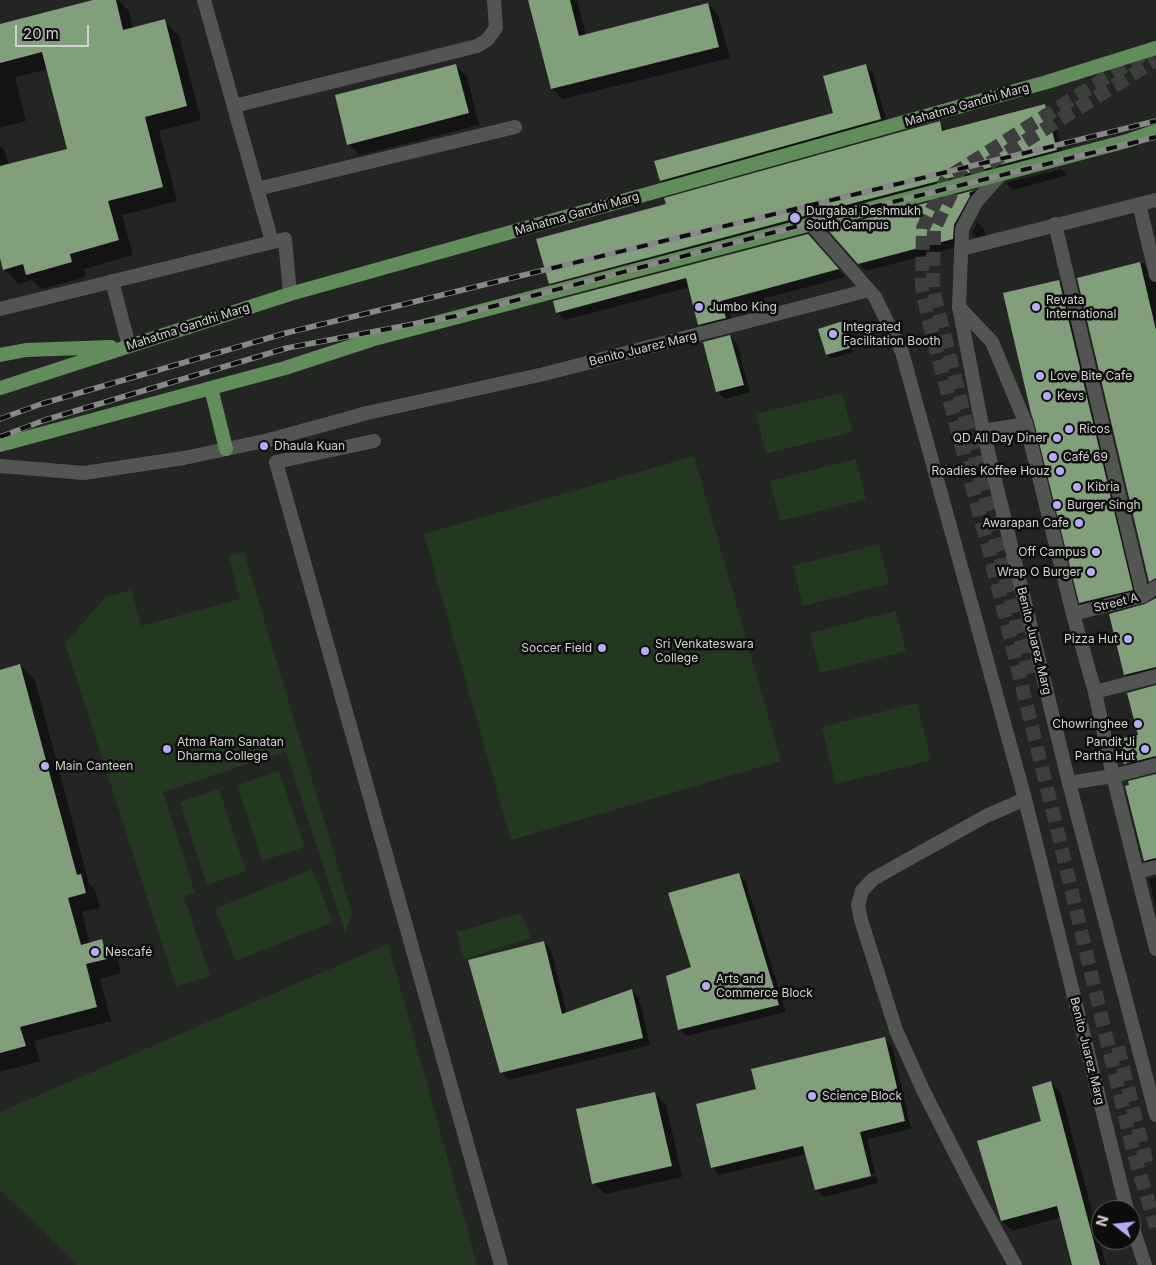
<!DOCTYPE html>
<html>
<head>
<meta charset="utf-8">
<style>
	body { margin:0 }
	#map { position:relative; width:1156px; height:1265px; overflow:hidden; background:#222522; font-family:Inter,sans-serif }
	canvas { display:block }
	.north { position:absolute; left:1091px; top:1200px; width:50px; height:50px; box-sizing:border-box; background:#0c0d0c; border:1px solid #5c5d5b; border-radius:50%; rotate:286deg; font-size:14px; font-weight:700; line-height:20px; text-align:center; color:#d3d4d2 }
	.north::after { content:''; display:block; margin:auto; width:18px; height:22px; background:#b7abf8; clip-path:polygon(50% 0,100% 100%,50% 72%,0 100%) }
	.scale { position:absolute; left:15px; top:25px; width:74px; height:22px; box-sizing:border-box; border:2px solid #d3d4d2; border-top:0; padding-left:6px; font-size:15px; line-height:18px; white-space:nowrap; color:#d3d4d2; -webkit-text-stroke:4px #0c0d0c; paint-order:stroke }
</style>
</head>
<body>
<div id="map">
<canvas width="1156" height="1265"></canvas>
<div class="north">N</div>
<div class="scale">20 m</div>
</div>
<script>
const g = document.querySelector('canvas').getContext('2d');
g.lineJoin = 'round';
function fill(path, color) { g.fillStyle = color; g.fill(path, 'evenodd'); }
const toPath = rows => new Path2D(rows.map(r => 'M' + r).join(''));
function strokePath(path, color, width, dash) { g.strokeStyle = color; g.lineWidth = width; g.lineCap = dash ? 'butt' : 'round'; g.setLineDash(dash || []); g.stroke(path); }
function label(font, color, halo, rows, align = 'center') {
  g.font = font + ' Inter,sans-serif'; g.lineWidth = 5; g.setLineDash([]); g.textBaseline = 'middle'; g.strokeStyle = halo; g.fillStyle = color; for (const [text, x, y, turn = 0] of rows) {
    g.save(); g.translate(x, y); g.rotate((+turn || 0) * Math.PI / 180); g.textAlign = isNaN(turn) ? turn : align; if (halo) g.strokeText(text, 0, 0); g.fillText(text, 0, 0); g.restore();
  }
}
const green = toPath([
	[842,393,852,432,766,454,756,414],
	[694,456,781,761,511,840,424,534],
	[856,459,866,499,780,521,770,481],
	[879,544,889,584,803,606,793,566],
	[244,552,352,914,345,933,286,751,163,792,195,893,184,897,210,976,176,987,65,643,106,597,131,590,141,626,240,599,228,556],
	[896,611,906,651,820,673,810,633],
	[917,703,931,760,836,784,822,727],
	[279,771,305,847,262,861,237,785],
	[219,789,246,871,207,885,180,802],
	[312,869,333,922,236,961,215,909],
	[521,913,531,938,464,959,457,932],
	[388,944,477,1265,78,1265,0,1190,0,1112]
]);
const shadow = toPath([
	[98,0,118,0,129,11,133,29,164,21,179,36,201,120,159,131,177,201,122,215,133,255,84,269,86,277,42,289,32,280,19,284,4,269,0,253,0,146,5,151,9,165,68,150,48,69,15,77,26,121,0,128,0,25],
	[529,0,577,0,586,35,708,4,718,15,730,58,563,99,552,89],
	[456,65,467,77,479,125,360,155,348,144],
	[866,66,873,73,888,127,668,188,661,181,835,114],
	[1044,105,1052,112,1064,158,816,222,557,291,550,283,538,240,667,205,666,199,939,123,947,131],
	[814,212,814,214,553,284,553,282],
	[1061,169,1068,175,1013,190,1006,183],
	[975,191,981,198,960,246,866,271,829,230],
	[977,222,984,229,986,239,979,241,972,234],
	[815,243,845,277,728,308,733,325,707,332,700,324,690,287,565,320,558,313,555,302],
	[1143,263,1154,274,1156,280,1156,587,1150,581,1078,279],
	[1058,281,1071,294,1144,602,1093,615,1080,603,1036,422],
	[842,323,846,326,853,352,831,358,827,355,820,329],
	[730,336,737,344,750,392,725,399,717,391],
	[1156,599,1156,680,1136,686,1125,675,1148,605],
	[20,666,35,680,89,884,95,890,100,908,82,912,90,944,101,941,116,955,121,973,100,979,111,1021,34,1041,40,1061,0,1072,0,671],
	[1156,686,1156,770,1136,774,1125,763,1140,736],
	[1156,775,1156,871,1145,860],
	[738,875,746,882,786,1012,687,1036,679,1029,693,968],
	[1156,877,1156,909,1149,879],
	[544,942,551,950,567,1014,632,990,639,998,650,1045,509,1080,501,1072],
	[884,1038,892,1046,911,1129,867,1139,875,1173,819,1188,819,1190,876,1176,878,1183,824,1197,816,1189,807,1154,719,1175,712,1167,757,1090],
	[1051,1083,1061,1093,1106,1265,1073,1265,1061,1217,1012,1231,1002,1221,1042,1122],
	[655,1093,666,1104,682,1177,605,1194,593,1183]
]);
const building = toPath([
	[93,0,116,0,123,30,165,19,187,106,145,117,163,187,108,201,119,240,70,254,72,262,26,275,23,264,3,270,0,258,0,166,67,149,42,52,0,63,0,24],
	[528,0,570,0,579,36,708,3,719,47,551,89],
	[456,64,469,113,347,145,335,95],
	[866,64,881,119,660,181,654,161,833,113,823,76],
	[1045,104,1057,150,808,215,549,284,536,239,666,204,664,198,940,121,942,131],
	[975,190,969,193,970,196,954,225,953,239,858,264,827,229],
	[808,234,839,269,721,301,726,318,698,325,686,278,556,313,553,301],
	[1140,262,1156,330,1156,578,1149,582,1077,278],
	[1059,280,1133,590,1079,603,1034,422,1031,413,1003,293],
	[843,321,850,348,826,355,818,329],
	[730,335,744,385,716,392,703,342],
	[1156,598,1156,667,1124,675,1109,614,1145,604],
	[20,664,77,875,81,874,86,893,68,898,81,945,102,939,107,959,86,964,97,1007,20,1027,26,1046,0,1053,0,670],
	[1156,685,1156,756,1124,764,1118,739,1138,735,1127,693],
	[1156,774,1156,858,1144,861,1125,786,1129,785,1128,781],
	[739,873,779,1005,678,1030,666,976,691,967,668,893],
	[544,941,562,1014,632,989,643,1038,500,1073,468,960],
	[885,1037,905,1121,860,1132,871,1176,815,1190,803,1146,711,1168,696,1104,756,1089,751,1069],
	[1051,1081,1075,1171,1100,1265,1072,1265,1057,1206,1001,1221,977,1141,1041,1121,1032,1087],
	[655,1092,672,1166,592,1184,576,1109]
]);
const primaryTunnel = toPath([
	[1142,55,947,178,923,228,922,286,928,318,988,547,1057,829,1133,1151,1156,1227],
	[1029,674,933,289,934,229,956,184,1156,60],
	[1118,1047,1148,1169]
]);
const service = toPath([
	[204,0,272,242],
	[234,106,477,46,487,40,496,28,494,0],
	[257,189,515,127],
	[1055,224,1143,596],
	[112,281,129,346],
	[0,309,285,239,290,294],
	[374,441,276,462,501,1265],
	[1095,692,1156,676],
	[1015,1265,977,1196,923,1090,896,1030,861,920,858,905,862,891,873,879,986,816,1025,799]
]);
const minor = toPath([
	[1139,204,1156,275],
	[961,249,1156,200],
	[959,307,992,342,1026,424,1073,614,1095,692,1113,776,1156,949],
	[983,431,1026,424],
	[1073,614,1143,596,1156,587],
	[1069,783,1113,776,1156,765],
	[1137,872,1156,867]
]);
const tertiary = toPath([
	[1001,174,976,202,962,229,959,307,983,431,1069,783,1156,1115],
	[810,223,875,297,902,352,1025,799,1127,1210],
	[0,466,84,473,184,458,269,440,367,413,544,374,869,290],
	[1131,1223,1145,1265]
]);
const primary = toPath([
	[0,355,26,350,111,347],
	[0,388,290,294,1047,82,1156,48],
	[211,388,226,449],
	[0,445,285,368,374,339,1127,141,1156,131]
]);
const rail = toPath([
	[0,419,41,404,286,333,1156,121],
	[0,437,45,420,287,348,456,316,832,217,1156,137]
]);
const markers = [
	[795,218,6,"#b7abf8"],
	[699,307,5,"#b7abf8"],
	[1036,307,5,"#b7abf8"],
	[833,334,5,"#b7abf8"],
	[1040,376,5,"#b7abf8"],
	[1047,396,5,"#b7abf8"],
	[1069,429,5,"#b7abf8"],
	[1057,438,5,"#b7abf8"],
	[264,446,5,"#b7abf8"],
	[1053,457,5,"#b7abf8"],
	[1060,471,5,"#b7abf8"],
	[1077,487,5,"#b7abf8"],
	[1057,505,5,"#b7abf8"],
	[1079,523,5,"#b7abf8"],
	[1096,552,5,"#b7abf8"],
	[1091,572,5,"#b7abf8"],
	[1128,639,5,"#b7abf8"],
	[602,648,5,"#b7abf8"],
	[645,651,5,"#b7abf8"],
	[1138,724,5,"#b7abf8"],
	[167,749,5,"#b7abf8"],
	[1145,749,5,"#b7abf8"],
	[45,766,5,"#b7abf8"],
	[95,952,5,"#b7abf8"],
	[706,986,5,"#b7abf8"],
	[812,1096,5,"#b7abf8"]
];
const streetNames = [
	["Mahatma Gandhi Marg",967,105,-16],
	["Mahatma Gandhi Marg",577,214,-16],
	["Mahatma Gandhi Marg",188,327,-18],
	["Benito Juarez Marg",643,349,-14],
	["Street A",1116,603,-14],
	["Benito Juarez Marg",1034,641,76],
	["Benito Juarez Marg",1087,1051,76]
];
const poiNames = [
	["Durgabai Deshmukh",806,211],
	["South Campus",806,225],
	["Revata",1046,300],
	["International",1046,314],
	["Jumbo King",709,307],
	["Integrated",843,327],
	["Facilitation Booth",843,341],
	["Love Bite Cafe",1050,376],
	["Kevs",1057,396],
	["Ricos",1079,429],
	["QD All Day Diner",1047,438,"right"],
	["Dhaula Kuan",274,446],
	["Café 69",1063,457],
	["Roadies Koffee Houz",1050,471,"right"],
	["Kibria",1087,487],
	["Burger Singh",1067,505],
	["Awarapan Cafe",1069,523,"right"],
	["Off Campus",1086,552,"right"],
	["Wrap O Burger",1081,572,"right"],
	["Pizza Hut",1118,639,"right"],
	["Sri Venkateswara",655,644],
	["College",655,658],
	["Soccer Field",592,648,"right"],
	["Chowringhee",1128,724,"right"],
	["Atma Ram Sanatan",177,742],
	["Dharma College",177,756],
	["Pandit Ji",1135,742,"right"],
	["Partha Hut",1135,756,"right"],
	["Main Canteen",55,766],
	["Nescafé",105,952],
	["Arts and",716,979],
	["Commerce Block",716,993],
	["Science Block",822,1096]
];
fill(green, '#23391f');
fill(shadow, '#0007');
fill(building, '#809f7a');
strokePath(primaryTunnel, '#3d3f3c', 14, [14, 7]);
strokePath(service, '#525552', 14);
strokePath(minor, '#525552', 14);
strokePath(tertiary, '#525552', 14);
strokePath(primary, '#638c5c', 14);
strokePath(rail, '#878986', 5.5);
strokePath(rail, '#0c0d0c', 4, [11]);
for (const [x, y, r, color] of markers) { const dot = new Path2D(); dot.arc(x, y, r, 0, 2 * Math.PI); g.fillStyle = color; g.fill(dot); strokePath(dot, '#0c0d0c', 2); }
label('12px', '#d3d4d2', '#0c0d0c', streetNames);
label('12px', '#d3d4d2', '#0c0d0c', poiNames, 'left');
</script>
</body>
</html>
